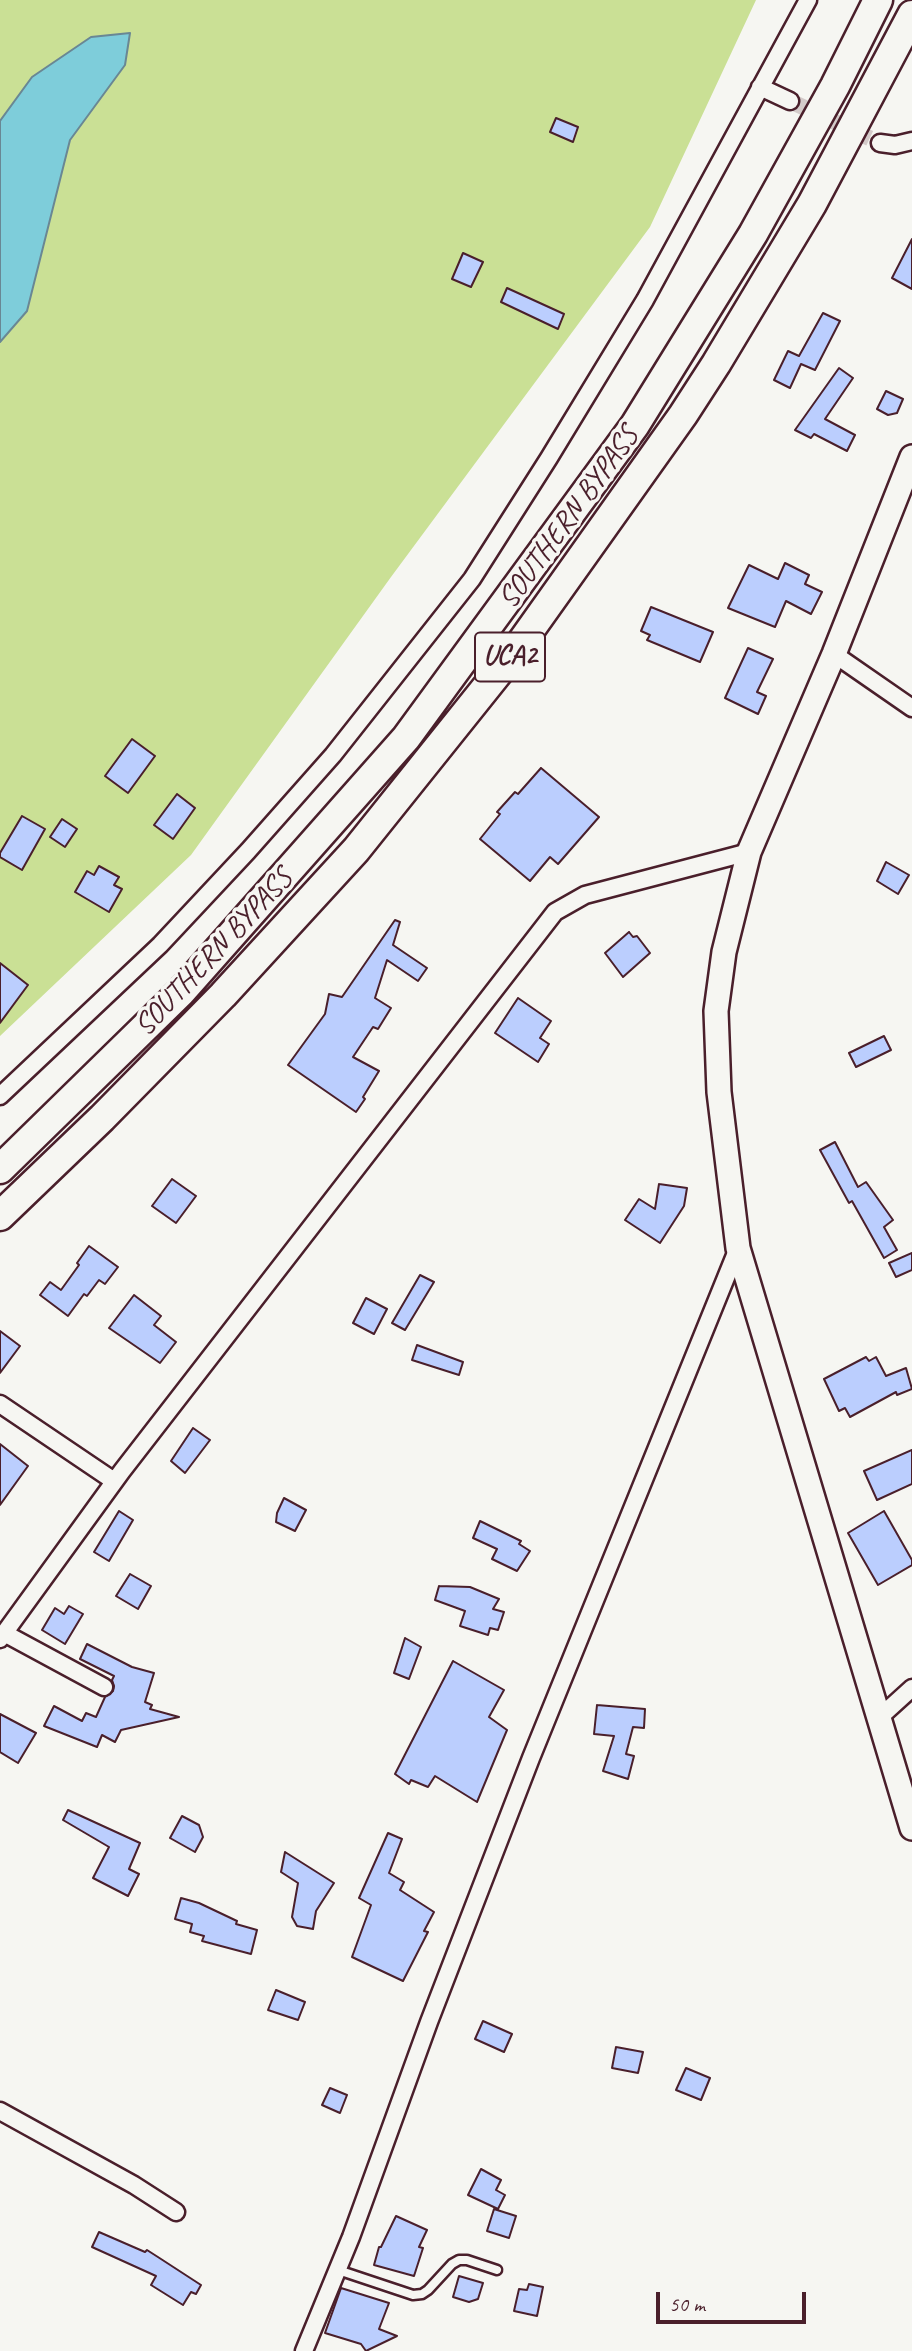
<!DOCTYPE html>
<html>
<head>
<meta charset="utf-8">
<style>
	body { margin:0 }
	#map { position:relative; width:912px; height:2351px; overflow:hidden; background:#f6f6f2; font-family:Caveat,sans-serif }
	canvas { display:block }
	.scale { position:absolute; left:656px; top:2292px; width:150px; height:32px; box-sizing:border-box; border:4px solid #4a1f2b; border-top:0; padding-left:9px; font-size:21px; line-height:24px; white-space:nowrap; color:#4a1f2b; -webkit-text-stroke:5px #f6f6f2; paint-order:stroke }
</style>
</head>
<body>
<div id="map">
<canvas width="912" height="2351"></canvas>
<div class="scale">50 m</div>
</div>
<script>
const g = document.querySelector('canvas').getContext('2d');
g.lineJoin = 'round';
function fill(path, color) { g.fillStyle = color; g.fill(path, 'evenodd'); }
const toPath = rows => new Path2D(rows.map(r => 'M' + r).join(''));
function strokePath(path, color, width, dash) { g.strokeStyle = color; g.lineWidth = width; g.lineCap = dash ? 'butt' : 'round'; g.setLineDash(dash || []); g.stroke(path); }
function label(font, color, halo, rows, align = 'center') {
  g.font = font + ' Caveat,sans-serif'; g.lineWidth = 7; g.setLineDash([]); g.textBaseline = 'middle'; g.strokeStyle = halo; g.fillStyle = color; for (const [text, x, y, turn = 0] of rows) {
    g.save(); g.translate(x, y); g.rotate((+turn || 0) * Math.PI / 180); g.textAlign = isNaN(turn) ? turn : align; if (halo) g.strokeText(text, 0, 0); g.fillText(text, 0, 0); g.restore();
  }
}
const green = toPath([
	[0,0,756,0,650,227,391,577,191,855,0,1036]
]);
const water = toPath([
	[130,33,125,65,70,140,27,311,0,342,0,121,32,77,91,37,130,33]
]);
const building = toPath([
	[556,118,578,127,573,142,550,132,556,118],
	[912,239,912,289,892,278,912,239],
	[463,253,483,262,471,287,452,279,463,253],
	[507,288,564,314,558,329,501,302,507,288],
	[823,313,840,321,815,370,801,364,790,388,774,380,788,351,799,356,823,313],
	[839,368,853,378,825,419,855,435,847,451,814,434,811,438,795,430,839,368],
	[886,391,903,399,897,413,888,415,877,409,886,391],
	[785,563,809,575,805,584,822,592,811,614,786,601,775,627,728,608,749,565,778,579,785,563],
	[651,607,713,632,700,662,647,640,650,635,641,631,651,607],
	[748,648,773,659,757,692,766,696,758,714,725,698,748,648],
	[132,739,155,756,128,793,105,776,132,739],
	[541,768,599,817,558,864,550,857,530,881,480,839,500,814,497,812,515,792,518,794,541,768],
	[177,794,195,808,173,839,154,825,177,794],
	[22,816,45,829,22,870,0,857,0,853,22,816],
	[62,819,77,829,65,847,50,837,62,819],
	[886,862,909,875,898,894,877,881,886,862],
	[99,866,119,877,114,885,122,889,109,912,75,892,87,871,94,875,99,866],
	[395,920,400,922,393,945,427,968,418,981,387,960,375,998,391,1008,378,1029,373,1027,353,1057,379,1071,363,1097,365,1099,356,1112,288,1065,325,1014,329,994,342,997,395,920],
	[629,932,633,937,637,936,650,953,623,977,605,953,629,932],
	[0,963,28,985,0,1023,0,963],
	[518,998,551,1021,540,1038,549,1044,538,1062,495,1033,518,998],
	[884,1036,891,1050,856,1067,849,1053,884,1036],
	[835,1142,858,1187,866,1182,893,1220,884,1227,897,1250,884,1258,852,1201,849,1203,820,1150,835,1142],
	[172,1179,196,1196,176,1223,152,1206,172,1179],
	[659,1184,687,1188,684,1206,660,1243,625,1220,639,1199,655,1209,659,1184],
	[89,1246,118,1267,105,1284,99,1280,87,1296,84,1294,68,1316,40,1295,50,1282,61,1290,79,1265,77,1263,89,1246],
	[912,1253,912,1270,896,1277,889,1263,912,1253],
	[420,1275,434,1282,405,1330,392,1323,420,1275],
	[134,1295,161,1316,154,1325,176,1342,160,1363,109,1328,134,1295],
	[366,1298,387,1309,374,1334,353,1323,366,1298],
	[0,1331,20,1346,0,1373,0,1331],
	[417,1345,463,1362,459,1375,412,1360,417,1345],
	[866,1357,869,1361,876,1357,886,1376,906,1368,912,1389,897,1395,896,1392,850,1417,845,1408,839,1411,824,1379,866,1357],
	[193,1428,210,1440,185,1473,171,1461,193,1428],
	[0,1444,28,1466,0,1505,0,1444],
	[912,1450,912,1484,877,1500,864,1471,912,1450],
	[284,1498,306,1510,295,1531,276,1522,277,1513,284,1498],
	[119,1511,133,1520,109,1561,94,1552,119,1511],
	[884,1511,912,1560,912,1565,878,1585,848,1533,884,1511],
	[480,1521,521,1541,519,1544,530,1551,517,1571,492,1559,497,1549,473,1538,480,1521],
	[130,1574,151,1586,138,1609,116,1596,130,1574],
	[439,1586,470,1587,499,1599,493,1609,504,1612,498,1630,490,1628,488,1635,460,1626,465,1611,435,1600,439,1586],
	[69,1606,83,1614,65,1644,42,1630,55,1608,64,1614,69,1606],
	[405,1638,421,1647,409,1679,394,1673,405,1638],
	[87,1644,132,1667,154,1673,145,1702,152,1705,150,1709,179,1717,121,1730,115,1742,102,1735,97,1747,44,1726,54,1706,82,1721,86,1713,96,1717,105,1697,113,1691,114,1686,112,1680,114,1676,80,1659,87,1644],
	[453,1661,504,1690,489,1717,507,1730,477,1802,435,1776,428,1787,411,1780,409,1784,395,1774,453,1661],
	[597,1705,645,1709,644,1728,633,1727,626,1754,634,1756,628,1779,603,1771,614,1736,594,1734,597,1705],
	[0,1714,36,1733,18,1763,0,1752,0,1714],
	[68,1810,140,1843,129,1869,139,1874,128,1896,93,1878,109,1847,63,1820,68,1810],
	[182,1816,199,1825,203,1837,195,1852,170,1838,182,1816],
	[388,1833,402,1839,389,1873,404,1882,400,1890,434,1912,424,1931,428,1932,403,1981,352,1957,371,1905,359,1898,388,1833],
	[285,1852,334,1883,316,1911,313,1929,297,1926,292,1917,298,1883,281,1872,285,1852],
	[181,1898,199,1903,237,1921,236,1924,257,1930,251,1954,202,1941,204,1936,190,1932,192,1924,175,1919,181,1898],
	[276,1990,305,2002,298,2020,268,2010,276,1990],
	[483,2021,512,2034,504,2052,475,2039,483,2021],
	[616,2047,643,2052,638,2073,612,2068,616,2047],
	[686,2068,710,2078,701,2100,676,2090,686,2068],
	[330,2088,347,2095,340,2113,322,2105,330,2088],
	[481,2169,501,2180,496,2190,505,2195,498,2209,468,2195,481,2169],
	[494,2209,516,2216,509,2238,487,2231,494,2209],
	[396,2216,427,2230,419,2247,423,2248,414,2276,374,2265,379,2247,381,2247,396,2216],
	[99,2232,145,2252,147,2250,161,2259,201,2285,196,2294,191,2292,183,2305,151,2285,156,2276,92,2247,99,2232],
	[459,2276,483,2283,478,2299,469,2302,453,2297,459,2276],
	[529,2284,543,2287,537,2316,514,2311,519,2289,527,2290,529,2284],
	[341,2288,389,2303,379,2329,397,2336,366,2351,361,2344,325,2333,341,2288]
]);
const streetTunnel = toPath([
	[790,101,880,143]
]);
const lane = toPath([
	[338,2270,413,2295,422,2294,428,2290,452,2264,459,2260,467,2260,497,2270]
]);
const street = toPath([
	[760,87,790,101],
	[880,143,895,145,912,141],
	[834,654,912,708],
	[0,1096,160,945,248,851,333,755,472,579,549,458,645,300,808,0],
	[0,1404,114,1481],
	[4,1633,104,1687],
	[0,1639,122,1471,555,912,585,895,749,852],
	[880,1717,912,1688],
	[0,2111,134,2185,176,2212],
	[304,2351,351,2237,429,2022,531,1758,738,1248]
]);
const secondary = toPath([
	[912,457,834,654,749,852,724,952,716,1011,719,1092,738,1248,912,1828]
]);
const highway = toPath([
	[0,1169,181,992,406,738,635,425,753,234,835,86,878,0],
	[0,1216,102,1118,223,995,356,850,513,654,683,415,716,364,812,204,912,15]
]);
const shields = [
	[510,657,70]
];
const shieldNames = [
	["UCA2",510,657]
];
const streetNames = [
	["SOUTHERN BYPASS",569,518,-54],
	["SOUTHERN BYPASS",214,953,-47]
];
fill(green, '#cae095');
fill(water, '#7ecdda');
strokePath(water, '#698794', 2);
fill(building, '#bbcefe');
strokePath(building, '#4a1f2b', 2);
strokePath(streetTunnel, '#d4cbca', 16, [16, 8]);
strokePath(lane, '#4a1f2b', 13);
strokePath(street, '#4a1f2b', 21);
strokePath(secondary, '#4a1f2b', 28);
strokePath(highway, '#4a1f2b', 33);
strokePath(lane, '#f6f6f2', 8);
strokePath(street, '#f6f6f2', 16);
strokePath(secondary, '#f6f6f2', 23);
strokePath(highway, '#f6f6f2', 28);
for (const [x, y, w] of shields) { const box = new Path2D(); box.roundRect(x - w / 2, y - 24.5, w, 49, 5); g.fillStyle = '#f6f6f2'; g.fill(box); strokePath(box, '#4a1f2b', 2); }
label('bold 28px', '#4a1f2b', null, shieldNames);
label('30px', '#4a1f2b', '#f6f6f2', streetNames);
</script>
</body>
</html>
